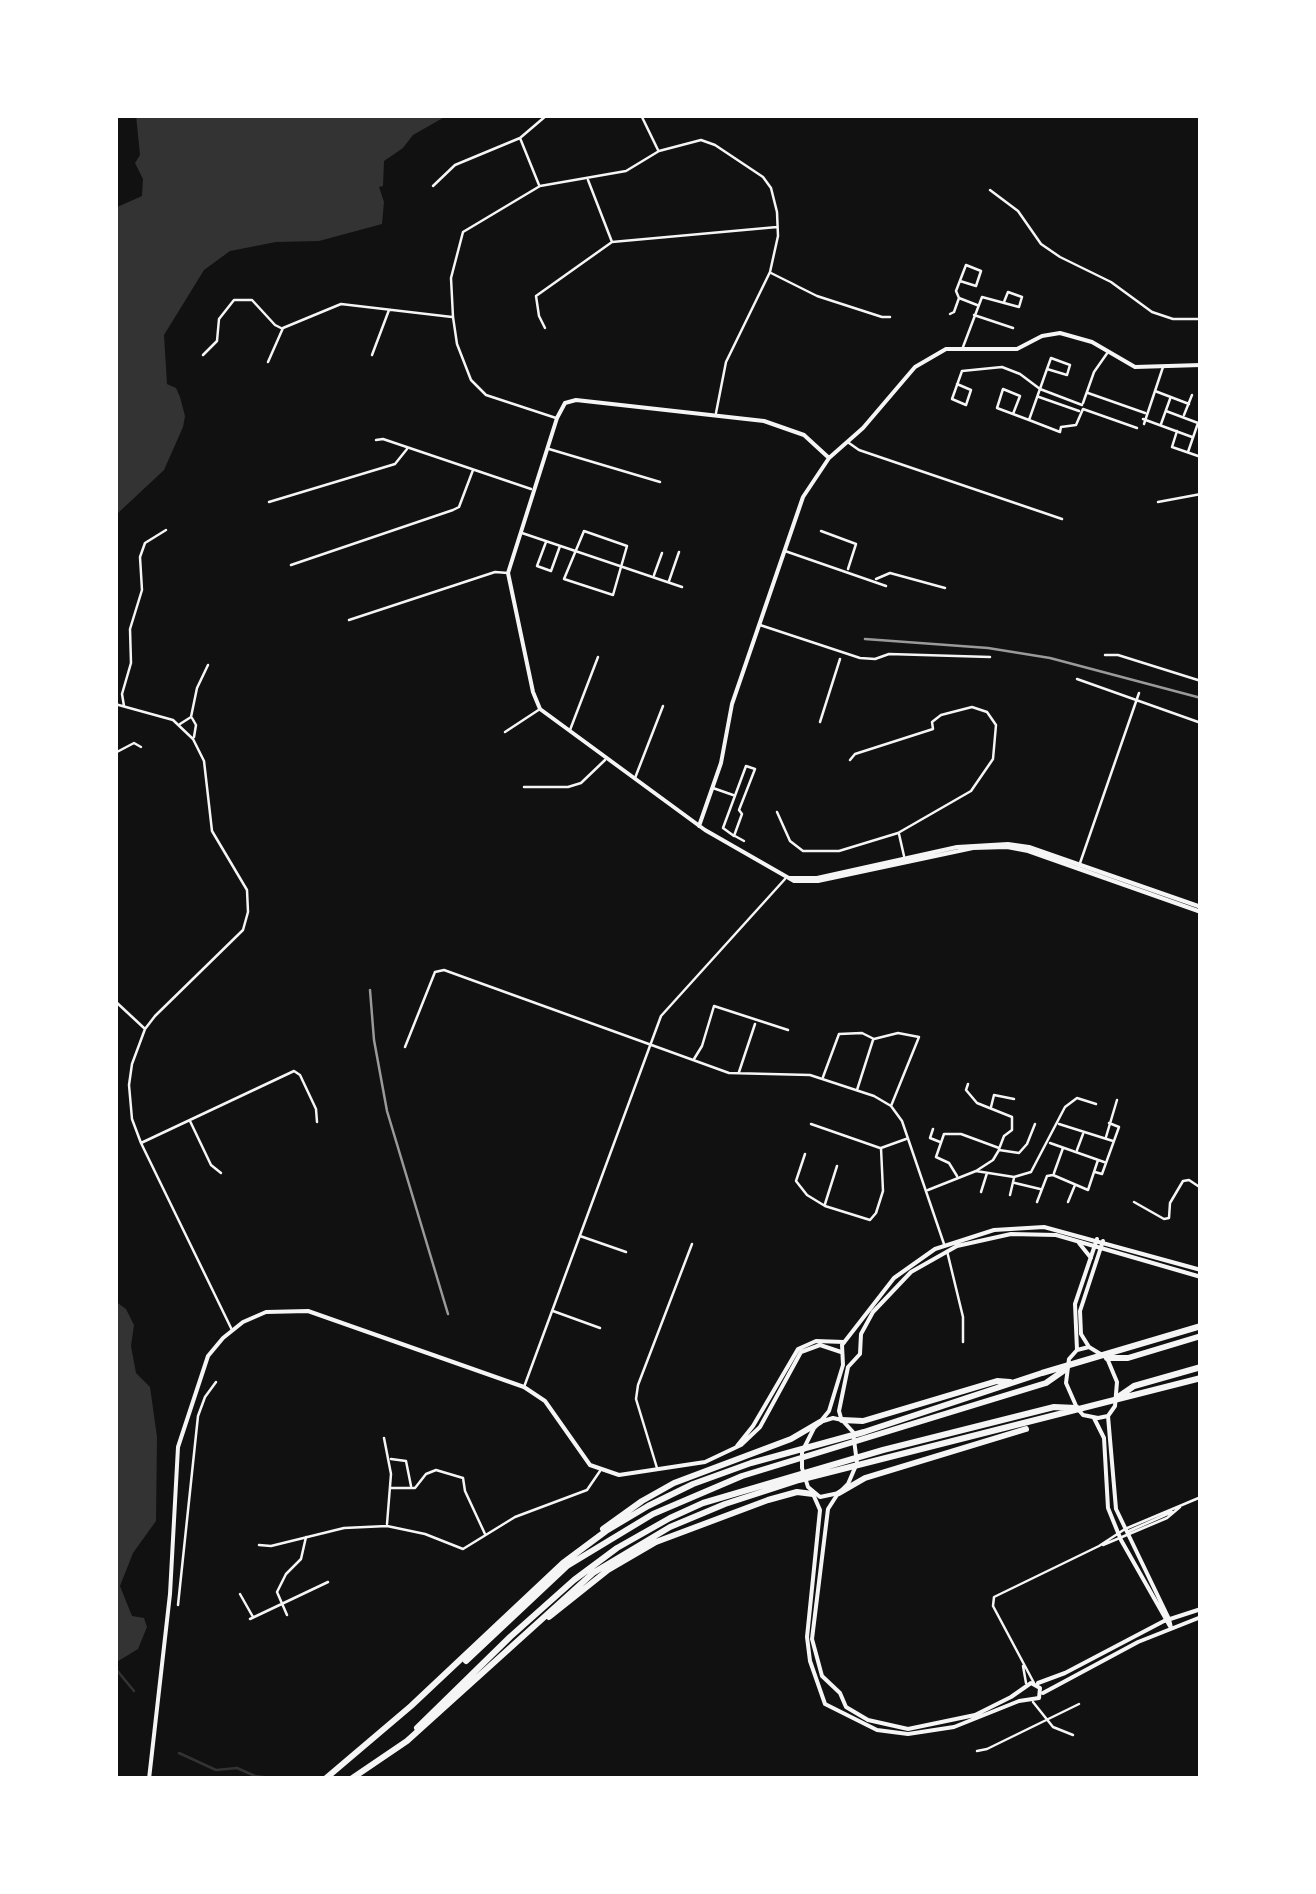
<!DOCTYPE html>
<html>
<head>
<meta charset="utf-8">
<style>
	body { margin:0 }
	#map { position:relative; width:1316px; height:1894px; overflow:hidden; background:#111; font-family:Ubuntu,sans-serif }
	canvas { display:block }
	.frame { position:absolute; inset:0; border:118px solid #fff; pointer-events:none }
</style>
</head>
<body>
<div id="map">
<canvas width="1316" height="1894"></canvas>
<div class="frame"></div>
</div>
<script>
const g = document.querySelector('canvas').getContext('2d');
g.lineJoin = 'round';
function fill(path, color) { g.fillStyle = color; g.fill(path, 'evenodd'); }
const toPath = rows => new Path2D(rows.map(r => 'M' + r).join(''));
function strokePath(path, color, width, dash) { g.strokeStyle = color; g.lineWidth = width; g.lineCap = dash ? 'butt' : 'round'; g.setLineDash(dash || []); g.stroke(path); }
const water = toPath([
	[136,115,448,115,413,135,403,148,384,161,383,186,379,187,384,202,382,224,319,241,276,242,230,251,204,270,164,335,167,384,176,388,180,397,185,416,183,427,164,470,117,514,115,521,115,208,142,196,143,179,135,163,140,155],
	[115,1301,126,1309,134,1325,131,1346,136,1373,150,1387,157,1437,156,1521,133,1553,120,1586,132,1616,144,1618,147,1627,138,1649,115,1663]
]);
const stream = toPath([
	[115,1668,134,1691],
	[179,1753,216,1770,237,1768,255,1776,278,1779]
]);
const minor = toPath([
	[641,115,658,150],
	[520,138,539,185],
	[588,180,612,242],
	[433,186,455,165,520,138,547,115],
	[990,190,1018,211,1041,244,1060,257,1111,282,1152,312,1173,319,1201,319],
	[771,273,817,296,882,317,890,317],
	[959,298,956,291,966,265,981,271,976,286,960,281],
	[950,314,954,312,959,298,977,305],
	[974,315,1013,328],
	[545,328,539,316,536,296,612,242,777,227],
	[963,347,982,297,1019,307,1022,297,1008,292,1004,302],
	[203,355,217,341,219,319,234,300,252,300,275,325,281,328],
	[372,355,389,310],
	[268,362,283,328,341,304,452,317],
	[1047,369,1067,375,1070,365,1051,358,1047,369,1029,420,1060,432,1061,427,1076,425,1083,409,1137,428],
	[957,384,971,390,966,405,952,399,962,371,1002,367,1020,374,1040,389,1082,405],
	[1155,391,1189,404],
	[1088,393,1145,413],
	[1039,397,1079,411],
	[1083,403,1094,372,1108,352],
	[1166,411,1198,423,1188,452],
	[1013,414,1020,396,1003,389,997,408,1029,420],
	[1184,415,1192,395],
	[556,418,486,395,471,380,457,344,453,317,451,278,463,232,540,186,626,171,659,151,701,140,715,145,763,177,771,188,777,212,778,236,770,272,726,362,716,413],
	[1143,419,1192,437],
	[1144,424,1163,367],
	[1161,424,1170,399],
	[1177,431,1172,447,1201,457],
	[376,440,383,439,531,489],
	[849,443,859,450,1062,519],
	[549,449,660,482],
	[269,502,395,464,407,449],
	[1158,502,1201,494],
	[584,531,627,546,613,595,564,579,584,531],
	[821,531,856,544,848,569],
	[522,533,682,587],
	[546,542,537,566,551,571,560,546],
	[785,551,886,586],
	[291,565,453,510,459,507,473,470],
	[654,575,662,553],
	[876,579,890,573,945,588],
	[669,581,679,552],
	[349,620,495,572,508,573],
	[760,625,860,658,875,659,889,654,990,657],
	[1105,655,1118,655,1201,681],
	[1077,679,1201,723],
	[115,704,173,720,193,739,204,761,212,831,247,890,248,912,243,930,155,1016,145,1029,132,1064,129,1085,132,1119,141,1143,232,1330],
	[124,706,122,694,131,663,130,629,142,590,140,557,145,543,166,530],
	[192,718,196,725,194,737],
	[820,722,840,659],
	[180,724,191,717,197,688,208,665],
	[570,730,598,657],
	[505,732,540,709],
	[115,753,134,743,141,747],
	[746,766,755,769,739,810,742,814,734,836,723,828,746,766],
	[635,778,663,706],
	[524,787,568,787,581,783,605,760],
	[713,788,733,795],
	[777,812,790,841,803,851,839,851,898,833,971,791,993,759,996,725,987,712,972,707,941,715,932,722,933,729,855,754,850,760],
	[899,834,904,856],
	[735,836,744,841],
	[1079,866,1139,693],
	[115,1001,144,1028],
	[405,1047,435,972,444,970,729,1073,810,1075,874,1096,891,1106,902,1121,944,1244],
	[694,1059,702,1046,714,1006,788,1030],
	[739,1072,755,1024],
	[823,1077,839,1034,862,1033,874,1039,898,1033,919,1037,891,1106],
	[968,1084,966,1090,977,1103,1012,1117,1012,1130,1004,1136,999,1149],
	[857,1090,873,1040],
	[991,1107,994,1095,1014,1099],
	[190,1121,211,1165,221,1173],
	[811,1124,880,1148],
	[1059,1124,1113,1141],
	[933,1129,930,1138,940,1142],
	[1106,1137,1117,1100],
	[141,1143,294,1071,300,1075,316,1109,317,1122],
	[1050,1143,1104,1162],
	[1077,1150,1083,1134],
	[805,1154,796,1181,807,1195,825,1206,870,1220,876,1213,883,1191,881,1148,906,1139],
	[976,1171,1014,1177,1031,1172,1065,1107,1077,1098,1096,1104],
	[1095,1172,1102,1174,1119,1127,1109,1123],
	[1054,1173,1063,1148],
	[957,1176,949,1163,936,1157,944,1134,961,1134,999,1148],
	[1015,1183,1040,1189],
	[928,1190,976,1171,993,1160,999,1150,1019,1153,1027,1144,1035,1124],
	[981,1192,987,1173],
	[1010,1195,1014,1178],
	[1037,1202,1047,1176,1053,1175,1088,1190,1098,1160],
	[1068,1202,1075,1185],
	[1134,1202,1164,1219,1169,1218,1170,1203,1183,1181,1189,1180,1201,1188],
	[825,1204,837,1166],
	[580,1236,626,1252],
	[947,1251,963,1317,963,1342],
	[553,1311,600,1328],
	[524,1387,661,1016,785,879],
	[384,1438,391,1474,387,1524],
	[391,1459,406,1461,411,1486],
	[657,1468,636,1399,638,1385,692,1244],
	[391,1488,415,1488,426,1474,436,1470,463,1478,465,1491,485,1534],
	[1129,1531,1172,1512],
	[259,1545,271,1546,344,1528,387,1526,425,1534,463,1549,515,1517,587,1490,600,1471],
	[1103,1545,1167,1518,1180,1507],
	[240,1594,253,1617],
	[178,1605,198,1416,205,1397,216,1382],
	[287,1615,277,1592,286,1574,301,1559,306,1537],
	[250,1619,328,1582],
	[1023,1666,1026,1683],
	[1034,1683,993,1606,994,1597,1099,1546,1125,1529,1201,1497],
	[1033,1702,1053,1727,1073,1735],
	[977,1751,987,1749,1079,1704]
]);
const tertiary = toPath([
	[829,458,804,435,764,421,576,400,565,403,557,418,508,573,533,692,540,709,705,830,794,881,818,881,973,848,1007,847,1028,851,1201,912],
	[699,826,721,763,732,704,803,497,829,458,863,428,915,367,946,349,1017,349,1042,336,1060,333,1092,342,1135,367,1201,365],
	[790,878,817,878,957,847,1008,844,1029,847,1201,907],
	[1079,1243,1091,1258],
	[1089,1347,1107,1358,1117,1382,1115,1406,1108,1416,1098,1418,1083,1415,1077,1408,1066,1383,1069,1359,1077,1350,1089,1347],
	[1089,1347,1081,1334,1080,1311,1103,1241],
	[1077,1350,1075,1304,1097,1239],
	[1108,1416,1116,1509,1169,1619,1171,1628],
	[1094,1418,1104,1438,1108,1508,1121,1540,1171,1628],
	[737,1446,753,1426,798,1349,816,1341,844,1342],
	[813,1494,820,1510,807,1637,810,1661,825,1704,877,1730,908,1734,954,1727,1019,1701,1039,1698,1040,1688,1031,1683,1011,1697,975,1715,908,1729,868,1720,846,1707,840,1693,822,1676,812,1639,828,1509,837,1495],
	[1038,1683,1065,1673,1164,1621,1201,1609],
	[1043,1693,1138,1642,1201,1617],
	[149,1779,170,1594,178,1447,208,1356,223,1338,243,1322,266,1312,308,1311,524,1387,545,1401,590,1465,619,1475,705,1462,741,1445,760,1427,801,1352,820,1345,841,1352]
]);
const secondary = toPath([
	[833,1418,842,1420,853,1432,857,1463,848,1484,839,1493,820,1497,808,1487,802,1468,802,1452,814,1428,820,1422,833,1418],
	[841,1418,839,1411,848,1367,860,1354,861,1334,873,1312,911,1272,957,1246,1011,1234,1056,1235,1201,1277],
	[820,1422,829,1411,843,1365,842,1345,894,1278,935,1249,994,1230,1044,1227,1201,1270]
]);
const motorway = toPath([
	[1107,1358,1128,1358,1201,1336],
	[1118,1397,1134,1386,1201,1367],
	[842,1420,863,1421,997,1381,1010,1382],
	[839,1493,865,1478,1026,1429],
	[603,1529,642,1501,674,1483,791,1439,820,1422],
	[549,1617,608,1570,656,1542,768,1500,797,1492,813,1494],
	[466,1661,567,1566,653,1514,742,1476,1046,1383,1066,1369],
	[417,1728,510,1637,574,1580,617,1548,670,1518,703,1503,883,1450,1054,1407,1077,1408],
	[325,1779,411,1706,563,1563,606,1531,648,1506,693,1484,751,1463,864,1432,1042,1373,1201,1326],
	[351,1779,407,1741,593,1573,670,1527,725,1504,799,1480,1201,1378]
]);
const rail = toPath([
	[865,639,988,648,1050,658,1201,698],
	[370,990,374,1040,387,1111,448,1314]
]);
fill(water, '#333');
strokePath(stream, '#333', 2.5);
strokePath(minor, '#f5f5f5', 2.5);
strokePath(tertiary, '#f5f5f5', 4);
strokePath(secondary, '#f5f5f5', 4);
strokePath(motorway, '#f5f5f5', 6);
strokePath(rail, '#9a9a9a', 2.5);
</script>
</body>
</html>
